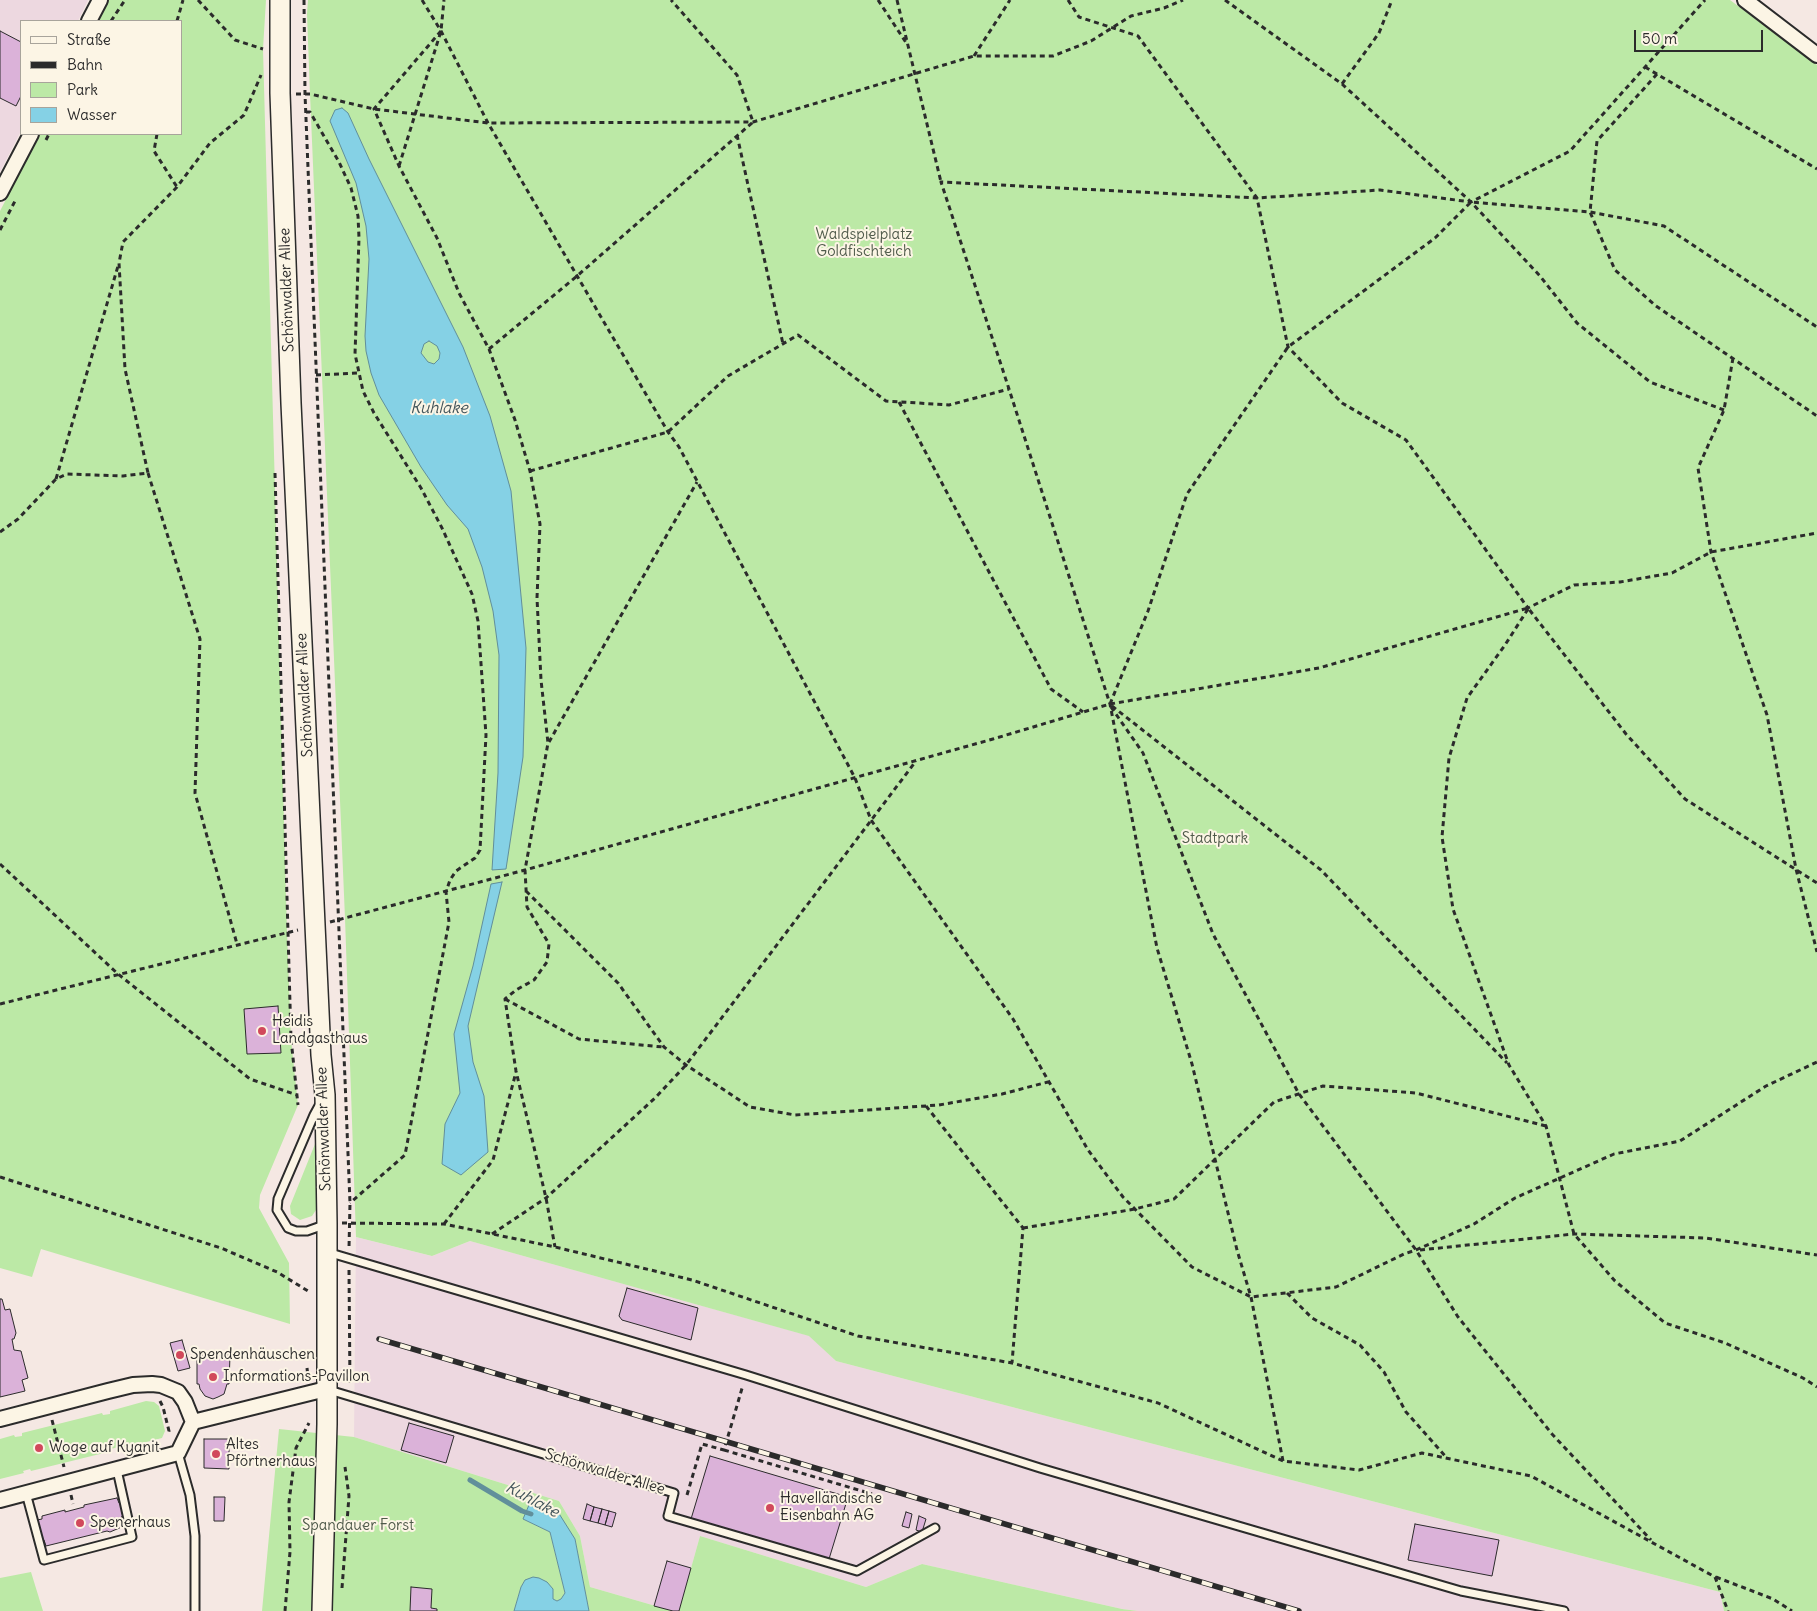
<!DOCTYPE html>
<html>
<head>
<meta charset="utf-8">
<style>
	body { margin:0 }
	#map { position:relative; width:1817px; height:1611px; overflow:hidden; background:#f5e8e3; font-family:Delius,sans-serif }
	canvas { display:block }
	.legend { position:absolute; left:20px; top:20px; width:162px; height:115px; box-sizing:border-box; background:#fcf5e5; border:1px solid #a8a49b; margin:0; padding:6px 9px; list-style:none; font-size:15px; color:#2b2b2b }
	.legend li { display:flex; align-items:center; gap:10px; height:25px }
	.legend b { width:25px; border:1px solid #a8a49b }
	.scale { position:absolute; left:1634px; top:30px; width:129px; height:22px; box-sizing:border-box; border:2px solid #2b2b2b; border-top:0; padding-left:6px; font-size:15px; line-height:18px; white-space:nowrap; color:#2b2b2b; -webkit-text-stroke:4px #fcf5e5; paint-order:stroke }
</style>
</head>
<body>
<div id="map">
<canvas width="1817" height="1611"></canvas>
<ul class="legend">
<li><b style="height:6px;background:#fcf5e5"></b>Straße</li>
<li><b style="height:6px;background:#2b2b2b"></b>Bahn</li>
<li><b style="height:14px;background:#bce9a6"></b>Park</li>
<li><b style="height:14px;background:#85d1e5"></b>Wasser</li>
</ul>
<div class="scale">50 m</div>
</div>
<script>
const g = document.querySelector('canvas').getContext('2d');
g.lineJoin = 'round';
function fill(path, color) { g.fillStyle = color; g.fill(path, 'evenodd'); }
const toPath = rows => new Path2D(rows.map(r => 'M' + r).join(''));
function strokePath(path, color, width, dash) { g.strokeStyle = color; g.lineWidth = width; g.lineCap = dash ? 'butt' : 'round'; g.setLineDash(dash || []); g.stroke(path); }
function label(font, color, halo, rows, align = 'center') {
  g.font = font + ' Delius,sans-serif'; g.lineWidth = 4; g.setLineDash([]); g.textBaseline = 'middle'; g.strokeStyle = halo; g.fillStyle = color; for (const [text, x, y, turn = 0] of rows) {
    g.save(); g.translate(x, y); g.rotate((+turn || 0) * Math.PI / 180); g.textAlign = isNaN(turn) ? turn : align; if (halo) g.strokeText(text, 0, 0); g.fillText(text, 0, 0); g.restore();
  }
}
const built = toPath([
	[0,0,88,0,78,21,21,21,21,131,0,172],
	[356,1237,432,1256,470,1241,810,1336,836,1361,1720,1592,1724,1611,1138,1611,1122,1609,922,1564,866,1587,700,1536,679,1611,673,1611,590,1587,580,1536,559,1501,354,1437]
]);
const green = toPath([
	[109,0,266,0,263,49,287,932,291,1039,298,1105,260,1195,259,1208,289,1263,290,1324,41,1249,32,1277,0,1268,0,211,40,134,181,134,181,21,98,21],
	[308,0,1730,0,1817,65,1817,1611,1724,1611,1720,1592,836,1361,809,1336,470,1241,432,1256,356,1237,345,918,310,94,307,14],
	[315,1144,317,1145,318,1207,312,1216,300,1220,291,1214,290,1206],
	[146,1401,154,1402,159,1406,165,1431,162,1438,119,1449,118,1447,111,1449,112,1451,31,1471,30,1469,23,1471,24,1473,0,1479,0,1439,14,1435,15,1437,22,1436,22,1433,102,1413,103,1415,110,1414,110,1411],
	[279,1429,354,1437,559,1501,580,1536,590,1587,673,1611,589,1611,575,1539,523,1519,550,1532,565,1593,561,1599,557,1601,553,1599,552,1595,525,1580,521,1587,514,1611,262,1611],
	[700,1536,866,1587,922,1564,1122,1609,1138,1611,679,1611],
	[31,1572,43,1611,0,1611,0,1578]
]);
const water = toPath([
	[342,108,348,113,369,159,463,347,490,416,511,491,526,648,523,757,506,869,492,870,498,773,499,655,493,611,482,567,468,529,447,505,421,467,379,395,371,373,366,351,365,336,369,259,366,226,356,183,330,121,335,110,342,108],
	[429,341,437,346,440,353,439,359,434,364,428,362,421,353,424,344,429,341],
	[502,882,468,1026,473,1062,484,1096,488,1152,461,1175,442,1164,445,1124,460,1093,454,1034,473,966,491,884,502,882],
	[529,1505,558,1512,575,1539,589,1611,514,1611,521,1587,525,1580,533,1577,539,1578,547,1582,553,1589,553,1599,557,1601,561,1599,565,1593,550,1532,523,1519,529,1505]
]);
const stream = toPath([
	[470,1480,522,1511,531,1514]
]);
const building = toPath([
	[0,31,21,42,21,96,16,106,0,98,0,31],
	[278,1006,281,1053,247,1054,244,1009,278,1006],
	[627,1288,698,1308,691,1340,622,1320,619,1316,627,1288],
	[0,1299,2,1299,5,1310,10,1309,16,1333,14,1339,12,1339,14,1350,21,1351,28,1378,22,1380,25,1391,0,1397,0,1299],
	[182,1340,190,1368,178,1371,170,1343,182,1340],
	[197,1355,230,1355,229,1384,227,1384,224,1394,218,1397,213,1399,205,1396,200,1389,199,1384,197,1384,197,1355],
	[409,1423,454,1436,446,1463,401,1450,409,1423],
	[204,1439,229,1439,229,1469,204,1468,204,1439],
	[710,1456,848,1497,829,1559,691,1519,710,1456],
	[214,1497,225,1497,224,1521,214,1521,214,1497],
	[117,1498,119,1503,121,1503,124,1516,121,1517,124,1526,110,1532,107,1531,46,1546,44,1540,42,1541,37,1520,42,1519,42,1516,65,1510,65,1512,84,1507,84,1505,117,1498],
	[587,1504,594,1507,590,1521,583,1519,587,1504],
	[594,1507,602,1509,598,1523,590,1521,594,1507],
	[602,1509,609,1511,605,1525,598,1523,602,1509],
	[609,1511,616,1513,612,1527,605,1525,609,1511],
	[906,1512,912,1514,909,1528,902,1526,906,1512],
	[919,1516,926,1519,922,1532,916,1530,919,1516],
	[1415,1524,1499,1540,1492,1576,1408,1560,1415,1524],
	[667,1561,691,1568,679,1611,673,1611,654,1606,667,1561],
	[411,1587,432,1589,431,1608,437,1609,437,1611,410,1611,411,1587]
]);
const path = toPath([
	[198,0,235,40,263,49],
	[304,0,305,94,350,1203,349,1248],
	[422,0,441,31,488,123,668,432,679,447,855,778,871,820,1013,1019,1088,1150,1123,1197,1192,1267,1251,1297,1336,1287,1404,1254,1416,1250,1474,1224,1515,1198,1614,1154,1680,1141,1766,1086,1817,1062],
	[878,0,907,44],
	[897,0,941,182],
	[1068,0,1079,17,1138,36,1257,198,1288,347,1342,403,1406,440,1528,608,1574,585,1620,582,1672,573,1711,552,1817,533],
	[1225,0,1342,84,1471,202,1540,276,1577,323,1650,382,1724,410],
	[111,21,125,0],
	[177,21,183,0],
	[441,31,374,109,399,166,437,238,459,293,489,349,515,420,530,471,540,524,537,598,541,680,548,743,525,870,527,907,549,944,547,962,534,980,516,990,505,999,516,1071,546,1198,555,1247],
	[974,56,1010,0],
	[1645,67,1817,169],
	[1657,74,1597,141,1590,212,1615,270,1656,306,1817,416],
	[1342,84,1379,33,1392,0],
	[296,94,310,94,374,109,488,123,753,122,974,56,1053,56,1091,41,1131,16,1164,8,1183,0],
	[306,112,310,112,339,162,351,188,358,216,359,238,355,354,363,391,374,413,421,488,442,528,472,594,478,621,486,735,480,850,475,858,456,871,450,880,446,892,449,922,405,1155,350,1203],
	[157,134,154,151,177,187],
	[737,135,783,344],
	[46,140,49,134],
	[399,166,441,31,444,0],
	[0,230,15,201],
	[489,349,577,276,753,122,737,75,671,0],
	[1733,358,1724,410,1698,468,1711,552,1767,715,1796,869,1817,952],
	[316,375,358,373],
	[899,402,1051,689,1083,712],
	[530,471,668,432,728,376,798,335,886,401,949,405,1009,389],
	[148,473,200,639,195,793,237,944],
	[275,473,291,1039,298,1105],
	[56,479,118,266],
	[0,532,18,519,56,479,67,474,123,476,148,473,125,369,119,263,123,242,177,187,210,143,244,115,261,75],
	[1528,609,1505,645,1467,698,1449,758,1442,837,1453,909,1509,1065,1546,1126,1574,1234,1615,1281,1665,1323,1725,1343,1803,1378,1817,1387],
	[1110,704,1148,611,1187,494,1288,347,1435,238,1471,202,1590,212,1664,226,1817,327],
	[1112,706,1321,870,1507,1063],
	[1111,707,1143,753,1213,934,1299,1094,1416,1250,1458,1317,1552,1434,1651,1540],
	[549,742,697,482],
	[0,864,118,974,250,1079,297,1095],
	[526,891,618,983,664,1047,686,1065,750,1107,795,1115,939,1105,1002,1094,1048,1082],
	[330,922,525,870,993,739,1110,704,1319,668,1528,608,1626,734,1685,799,1817,883],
	[505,999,579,1039,663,1047],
	[0,1004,298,930],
	[926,1106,1023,1228,1012,1363],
	[0,1177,221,1248,277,1272,308,1291],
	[342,1223,444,1224,555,1247,692,1280,858,1336,1012,1363,1158,1403,1283,1461,1359,1470,1422,1453,1531,1476,1715,1577,1728,1611],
	[444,1224,493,1160,516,1072],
	[1023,1228,1135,1209,1174,1199,1274,1102,1323,1086,1416,1093,1546,1126],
	[492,1234,546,1198,655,1098,686,1065,916,761],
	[1420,1250,1574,1234,1706,1238,1817,1255],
	[349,1270,350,1386],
	[1287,1293,1312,1318,1360,1345,1384,1372,1406,1412,1447,1458],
	[307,1368,308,1377],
	[160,1401,163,1407,169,1431,168,1435],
	[52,1420,64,1467],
	[724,1450,872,1494],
	[1283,1461,1251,1297,1237,1250,1192,1064,1157,948,1110,704,1009,389,941,182,1257,198,1380,190,1471,202,1570,151,1705,0],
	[71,1495,73,1504],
	[687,1495,702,1444,724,1450,743,1385],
	[1716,1577,1773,1599,1792,1611],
	[342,1588,349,1496,345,1467],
	[285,1611,290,1552,289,1502,296,1448,309,1423]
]);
const lane = toPath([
	[320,1104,314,1115,278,1199,277,1210,288,1228,296,1231,307,1231,324,1225],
	[327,1252,746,1375,1040,1468,1365,1563,1461,1591,1564,1611],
	[329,1390,674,1493,668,1516,857,1571,935,1528],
	[178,1453,190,1495,195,1536,195,1611],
	[26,1493,44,1560,132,1537,117,1470]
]);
const street = toPath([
	[1745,0,1817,55],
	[89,21,100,0],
	[0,193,31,134],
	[0,1419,108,1391,133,1385,152,1384,161,1385,178,1392,185,1402,193,1422,178,1453,0,1500],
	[193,1422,326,1389]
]);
const secondary = toPath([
	[280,0,280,93,291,403,321,1055,325,1095,327,1224,327,1424,322,1611]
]);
const rail = toPath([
	[379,1339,1299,1611]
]);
const markers = [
	[262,1031,5,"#d1495b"],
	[180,1355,5,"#d1495b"],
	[213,1377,5,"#d1495b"],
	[39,1448,5,"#d1495b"],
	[216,1454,5,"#d1495b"],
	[770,1508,5,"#d1495b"],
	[80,1523,5,"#d1495b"]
];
const parkNames = [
	["Waldspielplatz",864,235],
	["Goldfischteich",864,252],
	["Stadtpark",1215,839],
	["Spandauer Forst",358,1526]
];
const streetNames = [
	["Schönwalder Allee",287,290,-92],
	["Schönwalder Allee",305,695,-93],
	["Schönwalder Allee",324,1129,-92],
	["Schönwalder Allee",605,1472,17]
];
const poiNames = [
	["Heidis",272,1022],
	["Landgasthaus",272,1039],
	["Spendenhäuschen",190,1355],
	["Informations-Pavillon",223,1377],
	["Altes",226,1445],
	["Pförtnerhaus",226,1462],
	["Woge auf Kyanit",49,1448],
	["Havelländische",780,1499],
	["Eisenbahn AG",780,1516],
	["Spenerhaus",90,1523]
];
const waterNames = [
	["Kuhlake",439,408],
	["Kuhlake",532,1500,28]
];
fill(built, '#edd8e0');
fill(green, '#bce9a6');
fill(water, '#85d1e5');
strokePath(water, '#618f9b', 1);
strokePath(stream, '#618f9b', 5);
fill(building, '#dbb2d9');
strokePath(building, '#2b2b2b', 1);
strokePath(lane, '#2b2b2b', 11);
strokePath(street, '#2b2b2b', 18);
strokePath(secondary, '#2b2b2b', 22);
strokePath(path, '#2b2b2b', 3, [5, 4]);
strokePath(lane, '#fcf5e5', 7);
strokePath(street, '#fcf5e5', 14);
strokePath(secondary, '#fcf5e5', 19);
strokePath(rail, '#2b2b2b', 5.5);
strokePath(rail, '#fcf5e5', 4, [11]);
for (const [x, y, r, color] of markers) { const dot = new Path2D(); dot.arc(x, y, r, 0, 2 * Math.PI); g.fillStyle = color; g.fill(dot); strokePath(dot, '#fcf5e5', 2); }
label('15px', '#4f5a4a', '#fcf5e5', parkNames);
label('15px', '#2b2b2b', '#fcf5e5', streetNames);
label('15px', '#2b2b2b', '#fcf5e5', poiNames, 'left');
label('italic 16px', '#42545a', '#fcf5e5', waterNames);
</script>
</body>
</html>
